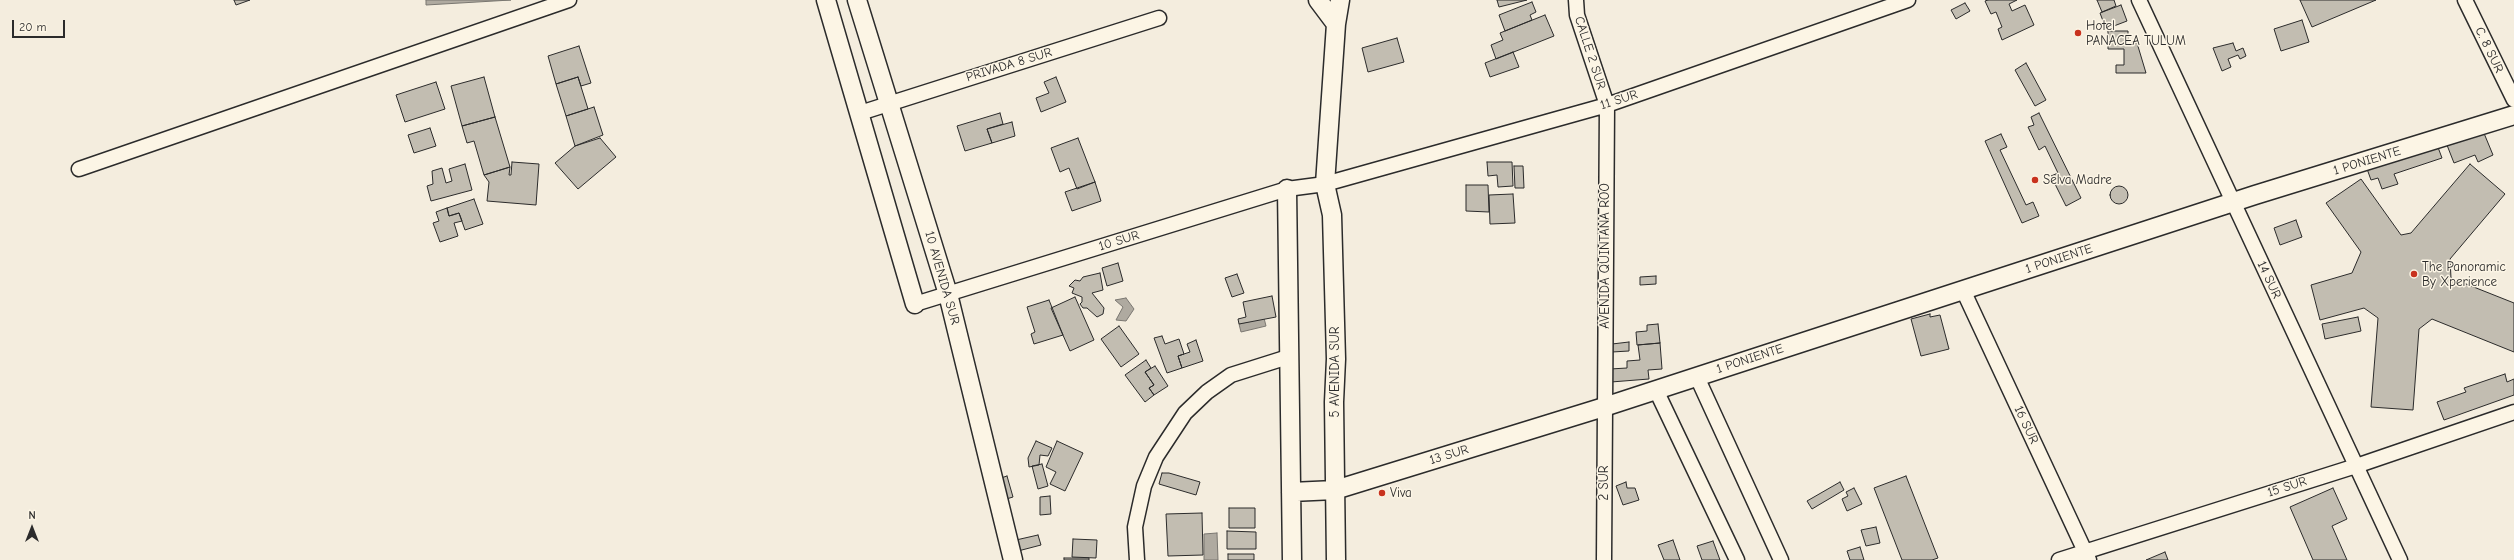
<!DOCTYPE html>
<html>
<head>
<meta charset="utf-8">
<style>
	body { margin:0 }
	#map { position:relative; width:2514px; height:560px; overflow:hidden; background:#f4edde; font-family:"Comic Neue",sans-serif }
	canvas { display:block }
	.north { position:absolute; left:12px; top:508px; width:40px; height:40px; -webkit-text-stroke:3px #fcf5e5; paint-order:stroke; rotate:0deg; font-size:11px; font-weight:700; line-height:16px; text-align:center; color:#2b2b2b }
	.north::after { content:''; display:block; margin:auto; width:14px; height:18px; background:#2b2b2b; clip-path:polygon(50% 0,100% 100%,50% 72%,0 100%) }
	.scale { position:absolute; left:12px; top:20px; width:53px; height:18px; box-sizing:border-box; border:2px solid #2b2b2b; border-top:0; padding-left:5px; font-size:12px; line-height:14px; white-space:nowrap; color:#2b2b2b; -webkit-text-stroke:3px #fcf5e5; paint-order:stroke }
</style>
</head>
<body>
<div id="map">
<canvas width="2514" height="560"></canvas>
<div class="north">N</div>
<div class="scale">20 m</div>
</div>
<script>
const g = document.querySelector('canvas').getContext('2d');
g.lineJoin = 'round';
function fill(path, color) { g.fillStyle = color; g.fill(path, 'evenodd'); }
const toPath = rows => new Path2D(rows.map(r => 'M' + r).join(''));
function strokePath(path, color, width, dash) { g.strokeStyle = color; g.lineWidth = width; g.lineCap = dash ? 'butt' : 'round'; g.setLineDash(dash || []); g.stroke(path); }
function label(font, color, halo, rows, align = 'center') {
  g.font = font + ' "Comic Neue",sans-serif'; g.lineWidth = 3; g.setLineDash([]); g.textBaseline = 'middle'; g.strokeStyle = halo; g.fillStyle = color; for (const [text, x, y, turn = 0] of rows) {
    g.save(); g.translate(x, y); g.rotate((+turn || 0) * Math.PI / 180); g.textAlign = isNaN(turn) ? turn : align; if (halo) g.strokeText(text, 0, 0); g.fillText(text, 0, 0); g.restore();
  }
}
const water = toPath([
	[426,0,511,0,426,5,426,0],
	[1126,298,1134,309,1126,321,1116,320,1123,307,1115,300,1126,298],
	[1264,318,1266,326,1241,332,1239,324,1264,318],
	[1217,533,1218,560,1204,560,1204,534,1217,533]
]);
const building = toPath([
	[234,0,250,0,236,5,234,0],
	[1497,0,1527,0,1499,7,1497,0],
	[1988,0,2017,0,2009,4,2012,11,2025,5,2034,25,2002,40,1998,29,2002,27,1996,12,1991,14,1985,1,1988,0],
	[2097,0,2114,0,2116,6,2102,12,2097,0],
	[2300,0,2376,0,2312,27,2300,0],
	[1532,2,1536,12,1530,15,1532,20,1505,31,1499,15,1532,2],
	[1965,3,1970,11,1956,19,1951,10,1965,3],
	[2121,5,2127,21,2106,29,2100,13,2121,5],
	[1545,15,1554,36,1496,59,1491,45,1503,40,1500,33,1545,15],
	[2302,20,2309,42,2281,51,2274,29,2302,20],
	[2108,31,2128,31,2128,43,2137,43,2146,73,2116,73,2116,65,2124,65,2124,49,2108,49,2108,31],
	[1397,38,1404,62,1368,72,1362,48,1397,38],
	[2233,43,2236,51,2243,48,2246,56,2240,59,2238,55,2228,59,2231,67,2222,71,2213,48,2233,43],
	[579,46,591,83,581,86,578,77,556,84,548,56,579,46],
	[1513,52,1519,67,1490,77,1485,63,1513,52],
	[2026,63,2046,100,2035,106,2015,70,2026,63],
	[484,77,495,117,462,126,451,86,484,77],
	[578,77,588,109,566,116,556,84,578,77],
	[1056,77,1066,102,1041,112,1036,98,1049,93,1044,82,1056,77],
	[436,82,445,109,405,122,396,95,436,82],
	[594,107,603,135,575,146,566,116,594,107],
	[1000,113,1003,124,987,129,992,143,965,151,957,126,1000,113],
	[2039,113,2081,198,2066,206,2051,176,2058,173,2045,146,2039,150,2028,127,2034,125,2031,117,2039,113],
	[495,117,510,167,484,175,474,141,467,143,462,126,495,117],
	[1012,122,1015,136,992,143,987,129,1012,122],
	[2481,126,2493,155,2478,162,2475,155,2454,163,2445,140,2481,126],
	[430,128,436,146,414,153,408,135,430,128],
	[2001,134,2007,147,2000,150,2026,205,2033,202,2039,216,2022,223,1985,141,2001,134],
	[600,138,616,157,578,189,555,163,575,146,600,138],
	[1078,138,1095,182,1077,189,1069,168,1060,172,1051,148,1078,138],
	[2436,142,2442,158,2394,174,2398,184,2382,189,2378,178,2371,180,2366,166,2436,142],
	[512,162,539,164,536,205,487,201,489,182,484,175,510,167,509,175,511,175,512,162],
	[1487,162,1512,162,1513,186,1498,187,1497,175,1488,176,1487,162],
	[465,164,472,190,431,201,427,186,433,184,432,171,442,168,446,183,452,181,449,169,465,164],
	[2470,164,2505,194,2450,259,2451,278,2514,303,2514,352,2432,319,2419,329,2413,410,2371,407,2378,318,2364,308,2320,320,2311,285,2352,273,2361,252,2326,203,2361,179,2401,235,2411,233,2470,164],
	[1514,166,1523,166,1524,188,1515,188,1514,166],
	[1095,182,1101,201,1072,211,1065,192,1095,182],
	[1466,185,1488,185,1489,212,1466,211,1466,185],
	'2110 195a9 9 0 1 1 18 0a9 9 0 1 1-18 0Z',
	[1513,194,1515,223,1490,224,1489,195,1513,194],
	[474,199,483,224,465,230,459,213,449,216,447,208,474,199],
	[447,208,449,216,459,213,462,221,454,223,458,236,440,242,433,223,439,221,436,212,447,208],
	[2296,220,2302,237,2280,245,2274,228,2296,220],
	[1118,263,1123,281,1107,286,1102,268,1118,263],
	[1100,273,1103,290,1092,293,1104,308,1103,314,1097,317,1087,308,1083,308,1080,304,1082,302,1082,297,1072,293,1074,288,1069,286,1075,280,1080,281,1083,277,1100,273],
	[1237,274,1244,293,1232,297,1225,278,1237,274],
	[1656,276,1656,284,1640,285,1640,277,1656,276],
	[1272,296,1276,317,1239,324,1238,319,1246,317,1243,302,1272,296],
	[1075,297,1094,340,1070,351,1051,308,1075,297],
	[1049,300,1063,335,1034,344,1031,334,1035,332,1027,307,1049,300],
	[1930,314,1930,317,1940,315,1949,349,1921,356,1911,319,1930,314],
	[2358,317,2361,331,2325,339,2322,324,2358,317],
	[1658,324,1660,343,1637,345,1636,332,1647,331,1647,325,1658,324],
	[1119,326,1139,354,1121,367,1101,339,1119,326],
	[1162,336,1165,344,1179,339,1184,354,1178,356,1182,368,1167,373,1154,338,1162,336],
	[1196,340,1203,361,1182,368,1178,356,1190,352,1187,344,1196,340],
	[1629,342,1629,351,1612,352,1612,344,1629,342],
	[1660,343,1662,369,1648,370,1649,379,1611,382,1610,369,1627,368,1627,361,1640,360,1638,345,1660,343],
	[1146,360,1151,368,1145,372,1154,385,1149,388,1154,395,1145,402,1125,375,1146,360],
	[1155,366,1168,386,1154,395,1149,388,1154,385,1145,372,1155,366],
	[2505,374,2507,382,2514,379,2514,395,2444,420,2437,402,2466,392,2464,388,2505,374],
	[1036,441,1052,448,1048,456,1040,455,1039,465,1029,467,1028,458,1036,441],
	[1057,441,1083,453,1065,491,1050,484,1056,472,1046,467,1057,441],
	[1042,464,1048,486,1038,489,1032,466,1042,464],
	[1162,473,1169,473,1200,482,1196,495,1159,484,1162,473],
	[1007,476,1013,497,1003,500,998,479,1007,476],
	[1906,476,1938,558,1932,560,1902,560,1874,488,1906,476],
	[1626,482,1627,488,1635,488,1639,500,1623,505,1616,486,1626,482],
	[1840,482,1844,490,1812,509,1807,501,1840,482],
	[1854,488,1862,504,1847,511,1842,499,1848,496,1846,492,1854,488],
	[2333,488,2347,519,2332,526,2347,560,2313,560,2290,507,2333,488],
	[1050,496,1051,514,1040,515,1040,497,1050,496],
	[1229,508,1255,508,1255,528,1229,528,1229,508],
	[1202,513,1203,555,1168,556,1166,514,1202,513],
	[1876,527,1880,543,1866,546,1861,530,1876,527],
	[1227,531,1256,532,1256,549,1227,549,1227,531],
	[1038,535,1041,545,1018,551,1016,540,1038,535],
	[1073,539,1097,540,1096,558,1072,557,1073,539],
	[1673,540,1680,560,1664,560,1658,545,1673,540],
	[1713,541,1720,560,1702,560,1697,546,1713,541],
	[1860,547,1864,560,1850,560,1847,551,1860,547],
	[2165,552,2168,560,2146,560,2165,552],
	[1228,554,1254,554,1254,560,1228,560,1228,554],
	[1064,558,1089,558,1089,560,1064,560,1064,558]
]);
const minor = toPath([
	[1576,0,1577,15,1607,105,1604,560],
	[2139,0,2400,560],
	[2465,0,2514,100],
	[860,113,1159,18],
	[79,169,569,0],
	[1963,290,2089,560],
	[915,304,1287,189,1325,184,1607,105,1908,0],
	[1697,377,1781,560],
	[1656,390,1737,560],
	[1137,560,1135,527,1144,486,1156,457,1185,413,1207,392,1231,375,1288,357],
	[2059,560,2356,466,2514,412]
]);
const tertiary = toPath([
	[826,0,915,304],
	[857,0,948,294,1013,560],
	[1318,0,1336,24],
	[1287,189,1292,560],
	[1291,492,1335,490,1604,407,2255,195,2514,115],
	[1336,560,1334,402,1336,359,1332,215,1325,184,1336,24,1340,0]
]);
const markers = [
	[2078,33,4,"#c8321e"],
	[2035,180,4,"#c8321e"],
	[2414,274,4,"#c8321e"],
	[1382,493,4,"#c8321e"]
];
const poiNames = [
	["Hotel",2086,26],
	["PANACEA TULUM",2086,41],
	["Selva Madre",2043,180],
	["The Panoramic",2422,267],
	["By Xperience",2422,282],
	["Viva",1390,493]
];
const streetNames = [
	["C. 8 SUR",2489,50,64],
	["CALLE 2 SUR",1590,53,72],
	["PRIVADA 8 SUR",1009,65,-17],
	["11 SUR",1619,100,-18],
	["1 PONIENTE",2367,161,-17],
	["10 SUR",1119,241,-17],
	["AVENIDA QUINTANA ROO",1605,256,-90],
	["1 PONIENTE",2059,259,-18],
	["10 AVENIDA SUR",942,278,74],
	["14 SUR",2269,280,65],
	["1 PONIENTE",1750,359,-18],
	["5 AVENIDA SUR",1335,372,-90],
	["16 SUR",2026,425,65],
	["13 SUR",1449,455,-17],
	["2 SUR",1604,483,-90],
	["15 SUR",2287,487,-18]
];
fill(water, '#afaaa0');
strokePath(water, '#7a7771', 1);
fill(building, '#c2bdb1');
strokePath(building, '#2b2b2b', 1);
strokePath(minor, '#2b2b2b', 17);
strokePath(tertiary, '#2b2b2b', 21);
strokePath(minor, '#fcf5e5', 14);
strokePath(tertiary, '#fcf5e5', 18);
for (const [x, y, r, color] of markers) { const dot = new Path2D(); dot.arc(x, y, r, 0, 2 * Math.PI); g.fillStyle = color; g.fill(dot); strokePath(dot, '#fcf5e5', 1.5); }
label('13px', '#2b2b2b', '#fcf5e5', poiNames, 'left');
label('13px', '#2b2b2b', '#fcf5e5', streetNames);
</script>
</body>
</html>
